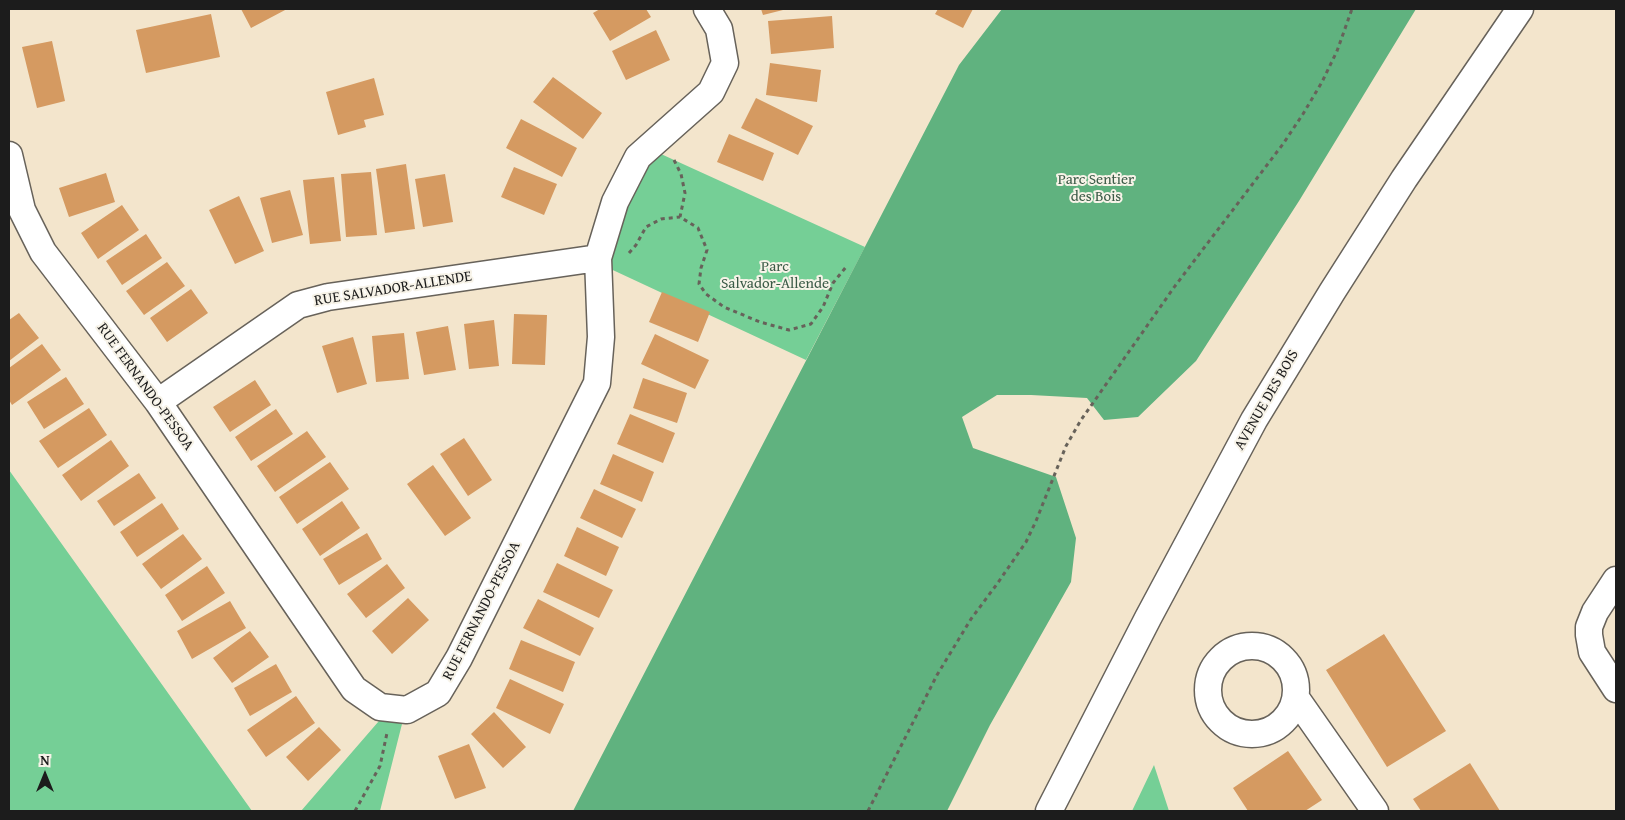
<!DOCTYPE html>
<html>
<head>
<meta charset="utf-8">
<style>
	body { margin:0 }
	#map { position:relative; width:1625px; height:820px; overflow:hidden; background:#f3e5cc; font-family:"Gentium Book Plus",serif }
	canvas { display:block }
	.frame { position:absolute; inset:0; border:10px solid #1c1c1c; pointer-events:none }
	.north { position:absolute; left:20px; top:750px; width:50px; height:50px; -webkit-text-stroke:4px #f7f3e8; paint-order:stroke; rotate:0deg; font-size:14px; font-weight:700; line-height:20px; text-align:center; color:#1c1c1c }
	.north::after { content:''; display:block; margin:auto; width:18px; height:22px; background:#1c1c1c; clip-path:polygon(50% 0,100% 100%,50% 72%,0 100%) }
</style>
</head>
<body>
<div id="map">
<canvas width="1625" height="820"></canvas>
<div class="frame"></div>
<div class="north">N</div>
</div>
<script>
const g = document.querySelector('canvas').getContext('2d');
g.lineJoin = 'round';
function fill(path, color) { g.fillStyle = color; g.fill(path, 'evenodd'); }
const toPath = rows => new Path2D(rows.map(r => 'M' + r).join(''));
function strokePath(path, color, width, dash) { g.strokeStyle = color; g.lineWidth = width; g.lineCap = dash ? 'butt' : 'round'; g.setLineDash(dash || []); g.stroke(path); }
function label(font, color, halo, rows, align = 'center') {
  g.font = font + ' "Gentium Book Plus",serif'; g.lineWidth = 4; g.setLineDash([]); g.textBaseline = 'middle'; g.strokeStyle = halo; g.fillStyle = color; for (const [text, x, y, turn = 0] of rows) {
    g.save(); g.translate(x, y); g.rotate((+turn || 0) * Math.PI / 180); g.textAlign = isNaN(turn) ? turn : align; if (halo) g.strokeText(text, 0, 0); g.fillText(text, 0, 0); g.restore();
  }
}
const green = toPath([
	[650,149,865,247,806,360,602,265],
	[9,470,121,627,252,811,9,811],
	[385,714,403,720,380,811,301,811],
	[1154,765,1169,811,1132,811]
]);
const forest = toPath([
	[1002,9,1416,9,1299,201,1196,361,1138,417,1104,420,1087,398,1031,395,997,395,962,417,973,448,1056,477,1076,538,1071,582,990,725,947,811,573,811,959,65]
]);
const building = toPath([
	[241,9,287,9,251,28],
	[600,9,646,9,651,17,610,41,593,13],
	[761,9,787,9,763,15],
	[938,9,973,9,963,28,935,14],
	[211,14,220,57,146,73,136,30],
	[832,16,834,48,771,54,768,21],
	[656,30,670,60,626,80,612,51],
	[52,41,65,101,37,108,22,47],
	[770,63,821,70,817,102,766,95],
	[553,77,602,113,583,139,533,102],
	[374,78,384,115,364,120,366,127,338,135,326,92],
	[756,98,813,126,798,155,741,128],
	[521,119,577,148,562,177,506,148],
	[729,134,774,153,763,181,717,162],
	[406,164,415,229,385,233,376,169],
	[514,167,557,184,544,215,501,197],
	[371,172,377,235,346,237,341,174],
	[106,173,115,202,69,217,59,188],
	[445,174,453,222,423,227,415,179],
	[334,177,341,241,310,244,303,180],
	[290,190,303,235,272,243,260,198],
	[239,196,264,251,235,264,209,210],
	[122,205,139,230,98,259,81,233],
	[146,234,162,258,122,285,106,261],
	[167,262,185,286,144,315,126,291],
	[191,289,208,313,167,342,150,318],
	[662,292,710,312,698,342,649,322],
	[19,313,39,338,9,361,9,320],
	[514,314,547,315,545,365,512,364],
	[494,320,499,366,469,369,464,324],
	[448,326,456,370,424,375,416,332],
	[404,333,409,379,376,382,372,336],
	[655,334,709,360,695,389,641,364],
	[353,337,367,384,337,393,322,346],
	[42,344,61,370,12,405,9,400,9,368],
	[66,377,84,404,44,429,27,402],
	[643,378,687,393,677,423,633,408],
	[255,380,271,405,230,432,213,407],
	[89,408,107,435,58,468,39,441],
	[276,409,293,434,251,461,235,437],
	[630,414,675,433,663,463,617,444],
	[307,431,326,457,275,492,257,466],
	[464,438,492,480,468,496,440,454],
	[111,440,129,466,81,501,62,475],
	[613,454,654,472,642,502,600,484],
	[330,462,349,489,297,524,279,497],
	[433,465,471,518,445,536,407,484],
	[139,473,156,498,114,526,97,501],
	[594,489,636,509,622,538,580,518],
	[342,501,360,528,320,556,302,529],
	[162,503,179,529,137,557,120,532],
	[577,527,619,547,606,576,564,556],
	[367,533,382,559,339,585,323,559],
	[183,534,202,559,161,589,142,564],
	[557,563,613,590,599,618,543,592],
	[387,564,405,588,366,618,347,594],
	[207,566,225,593,182,621,165,595],
	[408,598,429,620,392,654,372,631],
	[538,599,594,628,580,656,523,628],
	[230,601,246,628,192,659,177,631],
	[250,631,269,657,232,683,213,658],
	[1384,634,1446,731,1387,767,1326,670],
	[521,640,575,662,563,692,509,669],
	[276,664,292,692,250,716,234,688],
	[510,679,564,704,550,734,496,708],
	[296,696,315,723,266,757,247,730],
	[494,712,526,747,503,768,471,734],
	[319,727,341,750,308,781,286,757],
	[469,744,486,788,455,799,438,756],
	[1288,751,1322,800,1305,811,1248,811,1233,788],
	[1470,763,1500,811,1421,811,1413,799]
]);
const path = toPath([
	[674,160,681,174,685,193,680,217,698,228,707,250,701,268,699,284,706,294,724,307,760,322,789,330,811,324,823,307,833,283,846,267],
	[629,253,636,245,646,227,661,219,680,217],
	[355,811,380,766,387,733],
	[868,811,937,675,971,619,997,584,1026,542,1036,521,1066,446,1081,420,1175,286,1283,144,1303,114,1322,82,1337,51,1352,9]
]);
const minor = toPath([
	[9,155,22,210,43,252,158,402,354,689,380,707,407,710,438,693,459,658,597,383,601,337,598,258,615,202,638,157,711,92,725,63,719,29,707,9],
	[158,402,298,305,328,297,598,258],
	[1616,580,1595,612,1589,627,1589,635,1592,652,1616,689],
	'1208 690a44 44 0 1 1 88 0a44 44 0 1 1-88 0Z',
	[1296,698,1375,811],
	[1049,811,1148,618,1254,420,1332,292,1404,179,1520,9]
]);
const parkNames = [
	["Parc Sentier",1096,180],
	["des Bois",1096,197],
	["Parc",775,267],
	["Salvador-Allende",775,284]
];
const streetNames = [
	["RUE SALVADOR-ALLENDE",393,289,-9],
	["RUE FERNANDO-PESSOA",145,387,54],
	["AVENUE DES BOIS",1267,400,-60],
	["RUE FERNANDO-PESSOA",482,611,-63]
];
fill(green, '#75cf96');
fill(forest, '#60b27f');
fill(building, '#d59a61');
strokePath(minor, '#67625a', 29);
strokePath(path, '#67625a', 3, [4, 4]);
strokePath(minor, '#fff', 26);
label('15px', '#3b5b47', '#f7f3e8', parkNames);
label('15px', '#1c1c1c', '#f7f3e8', streetNames);
</script>
</body>
</html>
